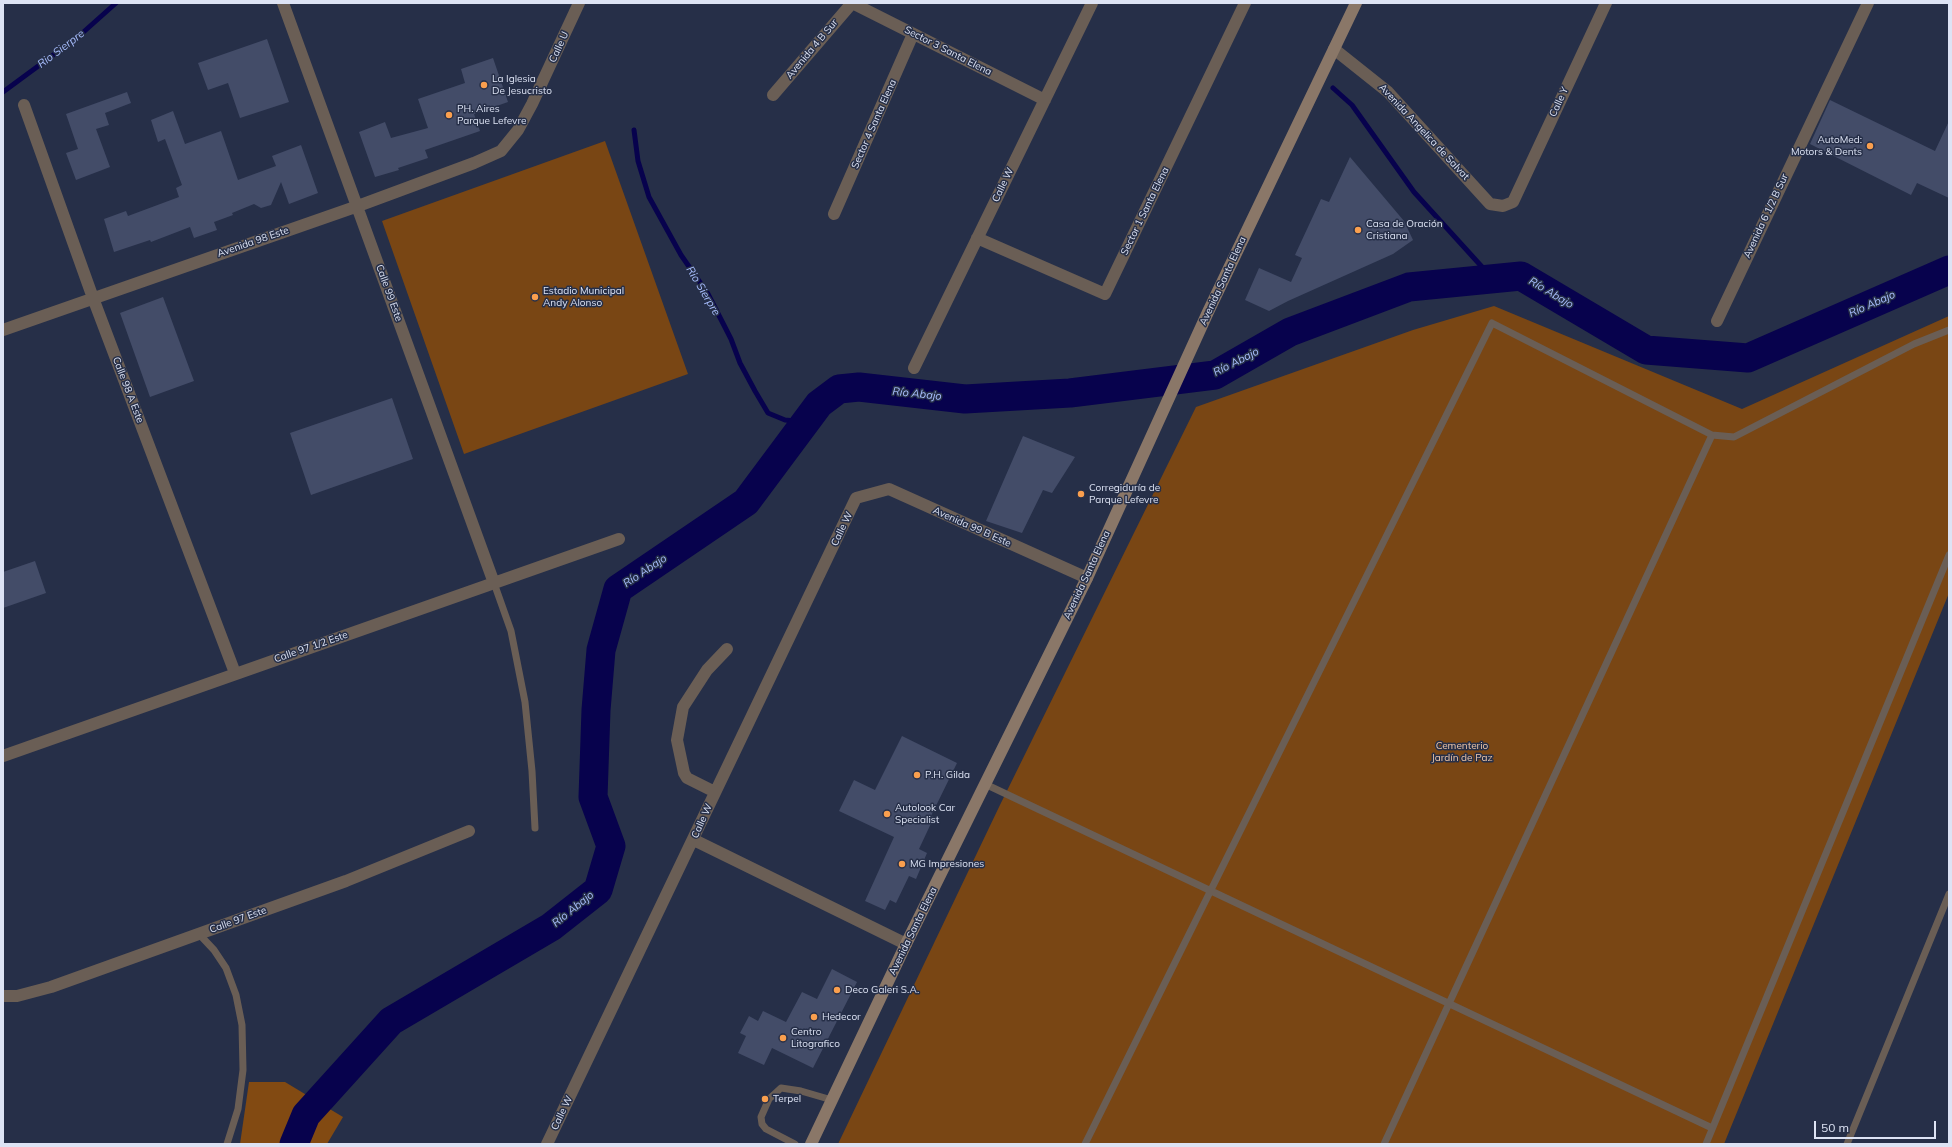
<!DOCTYPE html>
<html>
<head>
<meta charset="utf-8">
<style>
	body { margin:0 }
	#map { position:relative; width:1952px; height:1147px; overflow:hidden; background:#262f48; font-family:Mulish,sans-serif }
	canvas { display:block }
	.frame { position:absolute; inset:0; border:4px solid #dde3f4; pointer-events:none }
	.scale { position:absolute; left:1814px; top:1121px; width:122px; height:18px; box-sizing:border-box; border:2px solid #dde3f4; border-top:0; padding-left:5px; font-size:12px; line-height:14px; white-space:nowrap; color:#dde3f4; -webkit-text-stroke:3px #262f48; paint-order:stroke }
</style>
</head>
<body>
<div id="map">
<canvas width="1952" height="1147"></canvas>
<div class="frame"></div>
<div class="scale">50 m</div>
</div>
<script>
const g = document.querySelector('canvas').getContext('2d');
g.lineJoin = 'round';
function fill(path, color) { g.fillStyle = color; g.fill(path, 'evenodd'); }
const toPath = rows => new Path2D(rows.map(r => 'M' + r).join(''));
function strokePath(path, color, width, dash) { g.strokeStyle = color; g.lineWidth = width; g.lineCap = dash ? 'butt' : 'round'; g.setLineDash(dash || []); g.stroke(path); }
function label(font, color, halo, rows, align = 'center') {
  g.font = font + ' Mulish,sans-serif'; g.lineWidth = 3; g.setLineDash([]); g.textBaseline = 'middle'; g.strokeStyle = halo; g.fillStyle = color; for (const [text, x, y, turn = 0] of rows) {
    g.save(); g.translate(x, y); g.rotate((+turn || 0) * Math.PI / 180); g.textAlign = isNaN(turn) ? turn : align; if (halo) g.strokeText(text, 0, 0); g.fillText(text, 0, 0); g.restore();
  }
}
const green = toPath([
	[605,141,688,374,464,454,382,221],
	[1494,306,1742,409,1949,316,1949,593,1724,1144,838,1144,999,807,1196,407,1413,330]
]);
const forest = toPath([
	[249,1082,285,1082,343,1117,327,1144,240,1144]
]);
const stream = toPath([
	[1333,88,1352,105,1414,192,1493,279],
	[3,92,79,36,116,3],
	[634,130,638,161,649,197,681,255,708,294,731,339,740,363,755,391,768,413,785,420,806,422]
]);
const river = toPath([
	[294,1144,306,1115,391,1021,551,927,598,890,611,846,593,797,596,710,601,650,618,589,746,502,819,404,839,389,859,387,965,399,1070,393,1215,375,1290,332,1409,287,1521,276,1646,350,1748,358,1949,270]
]);
const building = toPath([
	[267,39,289,102,240,118,228,83,208,90,198,63],
	[493,58,508,102,474,114,480,131,425,150,428,158,398,168,399,170,375,177,359,132,385,122,391,138,428,128,418,99,465,83,461,69],
	[127,92,131,103,105,113,109,125,96,129,110,167,76,180,66,153,78,149,66,114],
	[1830,100,1935,151,1949,121,1949,198,1917,183,1911,195,1810,144],
	[173,111,185,144,221,131,238,180,276,166,272,156,301,145,318,193,289,204,281,182,271,205,261,208,254,204,232,213,233,215,214,222,217,230,194,238,190,227,151,242,150,240,114,252,104,219,126,211,128,216,179,197,176,188,182,185,165,139,158,142,151,120],
	[1350,157,1404,221,1413,240,1393,254,1288,301,1269,311,1245,300,1259,268,1291,282,1302,258,1295,255,1321,199,1329,202],
	[163,297,194,381,150,397,120,313],
	[392,398,413,459,311,495,290,433],
	[1023,436,1075,457,1052,493,1043,490,1022,533,986,521],
	[35,561,46,593,3,608,3,572],
	[902,736,957,763,931,816,934,817,919,849,927,853,916,879,909,876,896,903,890,900,885,910,865,901,894,837,839,811,854,780,875,790],
	[832,969,857,982,813,1068,772,1048,764,1065,738,1053,746,1036,740,1033,749,1016,758,1021,763,1011,786,1022,802,992,817,999]
]);
const lane = toPath([
	[494,583,511,631,525,702,532,771,535,828],
	[985,784,1712,1128],
	[199,934,214,950,226,968,236,995,242,1025,243,1070,238,1109,227,1144],
	[795,1144,766,1129,762,1124,761,1117,769,1099,781,1088,801,1091,832,1100],
	[1085,1144,1492,323,1712,435,1734,437,1914,344,1949,330],
	[1384,1144,1712,435],
	[1706,1144,1949,555],
	[1847,1144,1949,894]
]);
const street = toPath([
	[283,3,494,583],
	[1334,49,1388,92,1490,204,1503,206,1513,202,1606,3],
	[773,95,852,3,1045,100],
	[24,105,93,298,235,673],
	[834,214,913,34],
	[977,238,1105,294,1245,3],
	[1717,321,1868,3],
	[3,330,358,206,474,163,501,151,518,130,532,104,579,3],
	[914,368,1092,3],
	[3,756,619,539],
	[715,792,687,778,684,773,677,740,683,707,707,670,727,649],
	[694,840,906,944],
	[3,996,17,996,51,987,346,881,469,831],
	[547,1144,856,498,889,489,1087,578]
]);
const secondary = toPath([
	[811,1144,906,944,1087,578,1208,312,1356,3]
]);
const markers = [
	[484,85,4,"#fa9f4e"],
	[449,115,4,"#fa9f4e"],
	[1870,146,4,"#fa9f4e"],
	[1358,230,4,"#fa9f4e"],
	[535,297,4,"#fa9f4e"],
	[1081,494,4,"#fa9f4e"],
	[917,775,4,"#fa9f4e"],
	[887,814,4,"#fa9f4e"],
	[902,864,4,"#fa9f4e"],
	[837,990,4,"#fa9f4e"],
	[814,1017,4,"#fa9f4e"],
	[783,1038,4,"#fa9f4e"],
	[765,1099,4,"#fa9f4e"]
];
const streetNames = [
	["Calle U",559,47,-65],
	["Avenida 4 B Sur",812,49,-50],
	["Sector 3 Santa Elena",948,51,27],
	["Calle Y",1559,102,-65],
	["Sector 4 Santa Elena",874,124,-66],
	["Avenida Angelica de Salvat",1424,132,47],
	["Calle W",1003,185,-64],
	["Sector 1 Santa Elena",1145,211,-64],
	["Avenida 6 1/2 B Sur",1766,216,-65],
	["Avenida 98 Este",253,242,-19],
	["Avenida Santa Elena",1223,281,-65],
	["Calle 99 Este",389,293,70],
	["Calle 98 A Este",128,390,69],
	["Avenida 99 B Este",972,527,24],
	["Calle W",842,529,-64],
	["Avenida Santa Elena",1087,575,-65],
	["Calle 97 1/2 Este",311,647,-19],
	["Calle W",702,821,-66],
	["Calle 97 Este",238,920,-20],
	["Avenida Santa Elena",913,931,-64],
	["Calle W",562,1113,-64]
];
const poiNames = [
	["La Iglesia",492,79],
	["De Jesucristo",492,91],
	["PH. Aires",457,109],
	["Parque Lefevre",457,121],
	["AutoMed:",1862,140,"right"],
	["Motors & Dents",1862,152,"right"],
	["Casa de Oración",1366,224],
	["Cristiana",1366,236],
	["Estadio Municipal",543,291],
	["Andy Alonso",543,303],
	["Corregiduría de",1089,488],
	["Parque Lefevre",1089,500],
	["P.H. Gilda",925,775],
	["Autolook Car",895,808],
	["Specialist",895,820],
	["MG Impresiones",910,864],
	["Deco Galeri S.A.",845,990],
	["Hedecor",822,1017],
	["Centro",791,1032],
	["Litografico",791,1044],
	["Terpel",773,1099]
];
const parkNames = [
	["Cementerio",1462,746],
	["Jardín de Paz",1462,758]
];
const waterNames = [
	["Rio Sierpre",61,49,-37],
	["Rio Sierpre",703,291,59],
	["Río Abajo",1551,293,31],
	["Río Abajo",1872,304,-24],
	["Río Abajo",1236,362,-27],
	["Río Abajo",917,394,6],
	["Río Abajo",645,571,-34],
	["Río Abajo",573,909,-39]
];
fill(green, '#794614');
fill(forest, '#824a12');
strokePath(stream, '#07024d', 5);
strokePath(river, '#07024d', 29);
fill(building, '#434c68');
strokePath(lane, '#6a5e55', 7);
strokePath(street, '#6a5e55', 12);
strokePath(secondary, '#8a7768', 12);
for (const [x, y, r, color] of markers) { const dot = new Path2D(); dot.arc(x, y, r, 0, 2 * Math.PI); g.fillStyle = color; g.fill(dot); strokePath(dot, '#262f48', 1.5); }
label('10px', '#dde3f4', '#262f48', streetNames);
label('10px', '#dde3f4', '#262f48', poiNames, 'left');
label('10px', '#f2c9a9', '#262f48', parkNames);
label('italic 11px', '#a8befe', '#262f48', waterNames);
</script>
</body>
</html>
